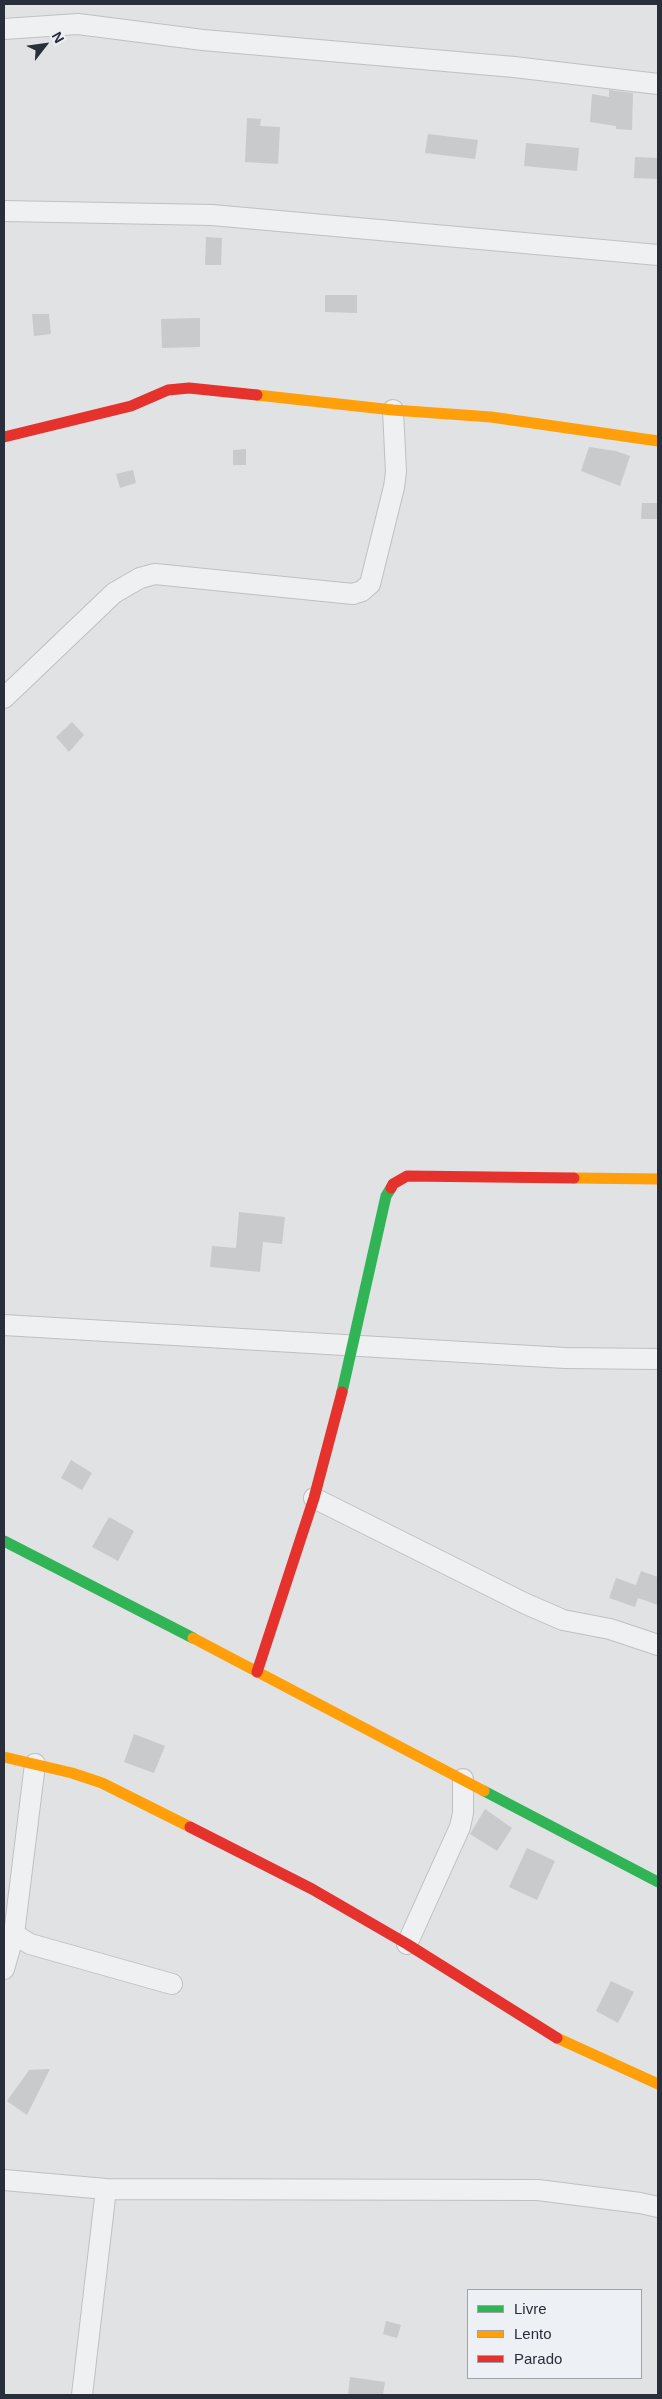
<!DOCTYPE html>
<html>
<head>
<meta charset="utf-8">
<style>
	body { margin:0 }
	#map { position:relative; width:662px; height:2399px; overflow:hidden; background:#e0e2e4; font-family:Arial,sans-serif }
	canvas { display:block }
	.frame { position:absolute; inset:0; border:5px solid #282f3b; pointer-events:none }
	.legend { position:absolute; left:467px; top:2289px; width:175px; height:90px; box-sizing:border-box; background:#edf0f4; border:1px solid #9ea3aa; margin:0; padding:6px 9px; list-style:none; font-size:15px; color:#282f3b }
	.legend li { display:flex; align-items:center; gap:10px; height:25px }
	.legend b { width:25px; border:1px solid #9ea3aa }
	.north { position:absolute; left:20px; top:20px; width:50px; height:50px; -webkit-text-stroke:4px #edf0f4; paint-order:stroke; rotate:60deg; font-size:14px; font-weight:700; line-height:20px; text-align:center; color:#282f3b }
	.north::after { content:''; display:block; margin:auto; width:18px; height:22px; background:#282f3b; clip-path:polygon(50% 0,100% 100%,50% 72%,0 100%) }
</style>
</head>
<body>
<div id="map">
<canvas width="662" height="2399"></canvas>
<div class="frame"></div>
<ul class="legend">
<li><b style="height:6px;background:#30b455"></b>Livre</li>
<li><b style="height:6px;background:#ff9f0a"></b>Lento</li>
<li><b style="height:6px;background:#e5322d"></b>Parado</li>
</ul>
<div class="north">N</div>
</div>
<script>
const g = document.querySelector('canvas').getContext('2d');
g.lineJoin = 'round';
function fill(path, color) { g.fillStyle = color; g.fill(path, 'evenodd'); }
const toPath = rows => new Path2D(rows.map(r => 'M' + r).join(''));
function strokePath(path, color, width, dash) { g.strokeStyle = color; g.lineWidth = width; g.lineCap = dash ? 'butt' : 'round'; g.setLineDash(dash || []); g.stroke(path); }
const building = toPath([
	[609,90,633,93,632,130,616,129,616,126,590,122,592,94,609,97],
	[247,118,261,119,260,126,280,127,278,164,245,162],
	[428,134,478,140,475,159,425,153],
	[526,143,579,148,577,171,524,166],
	[635,157,658,158,658,179,634,178],
	[206,237,222,238,221,265,205,265],
	[325,295,357,295,357,313,325,312],
	[32,314,49,314,51,334,34,336],
	[200,318,200,347,162,348,161,319],
	[589,447,616,451,630,456,620,486,581,471],
	[246,449,246,465,233,465,233,450],
	[133,470,136,483,120,488,116,474],
	[642,503,658,503,658,519,641,519],
	[72,722,84,735,69,752,56,737],
	[239,1212,285,1217,282,1244,263,1242,260,1272,210,1267,212,1246,236,1248],
	[71,1460,92,1473,82,1490,61,1478],
	[109,1517,134,1531,118,1561,92,1547],
	[641,1571,658,1577,658,1605,638,1598,635,1607,609,1598,616,1578,636,1585],
	[134,1734,165,1746,154,1773,124,1762],
	[485,1809,512,1828,497,1851,470,1834],
	[527,1848,555,1861,537,1900,509,1887],
	[611,1981,634,1992,618,2023,596,2011],
	[50,2069,27,2115,7,2101,29,2070],
	[386,2321,401,2325,397,2338,383,2334],
	[350,2377,385,2382,383,2395,348,2395]
]);
const street = toPath([
	[4,29,78,24,203,40,514,67,658,84],
	[4,211,212,215,658,255],
	[4,698,114,593,140,578,155,574,353,594,362,591,370,584,394,487,396,472,393,410],
	[4,1325,565,1358,658,1359],
	[314,1498,524,1603,563,1620,610,1629,658,1645],
	[35,1764,14,1934,30,1944,172,1984],
	[407,1944,460,1827,463,1813,463,1779],
	[4,1969,14,1934],
	[4,2180,106,2189,538,2190,640,2203,658,2207],
	[82,2395,106,2189]
]);
const fast = toPath([
	[342,1392,386,1196,391,1188],
	[4,1541,193,1638],
	[484,1791,658,1882]
]);
const slow = toPath([
	[257,395,393,410,491,417,658,441],
	[574,1178,658,1179],
	[193,1638,484,1791],
	[4,1757,72,1773,102,1783,190,1827],
	[557,2038,658,2084]
]);
const jam = toPath([
	[4,437,131,406,168,390,189,388,257,395],
	[391,1188,393,1184,407,1176,574,1178],
	[257,1672,314,1498,342,1392],
	[190,1827,312,1889,407,1944,557,2038]
]);
fill(building, '#c8cacc');
strokePath(street, '#bec0c2', 22);
strokePath(street, '#eef0f1', 20);
strokePath(fast, '#30b455', 11);
strokePath(slow, '#ff9f0a', 11);
strokePath(jam, '#e5322d', 11);
</script>
</body>
</html>
